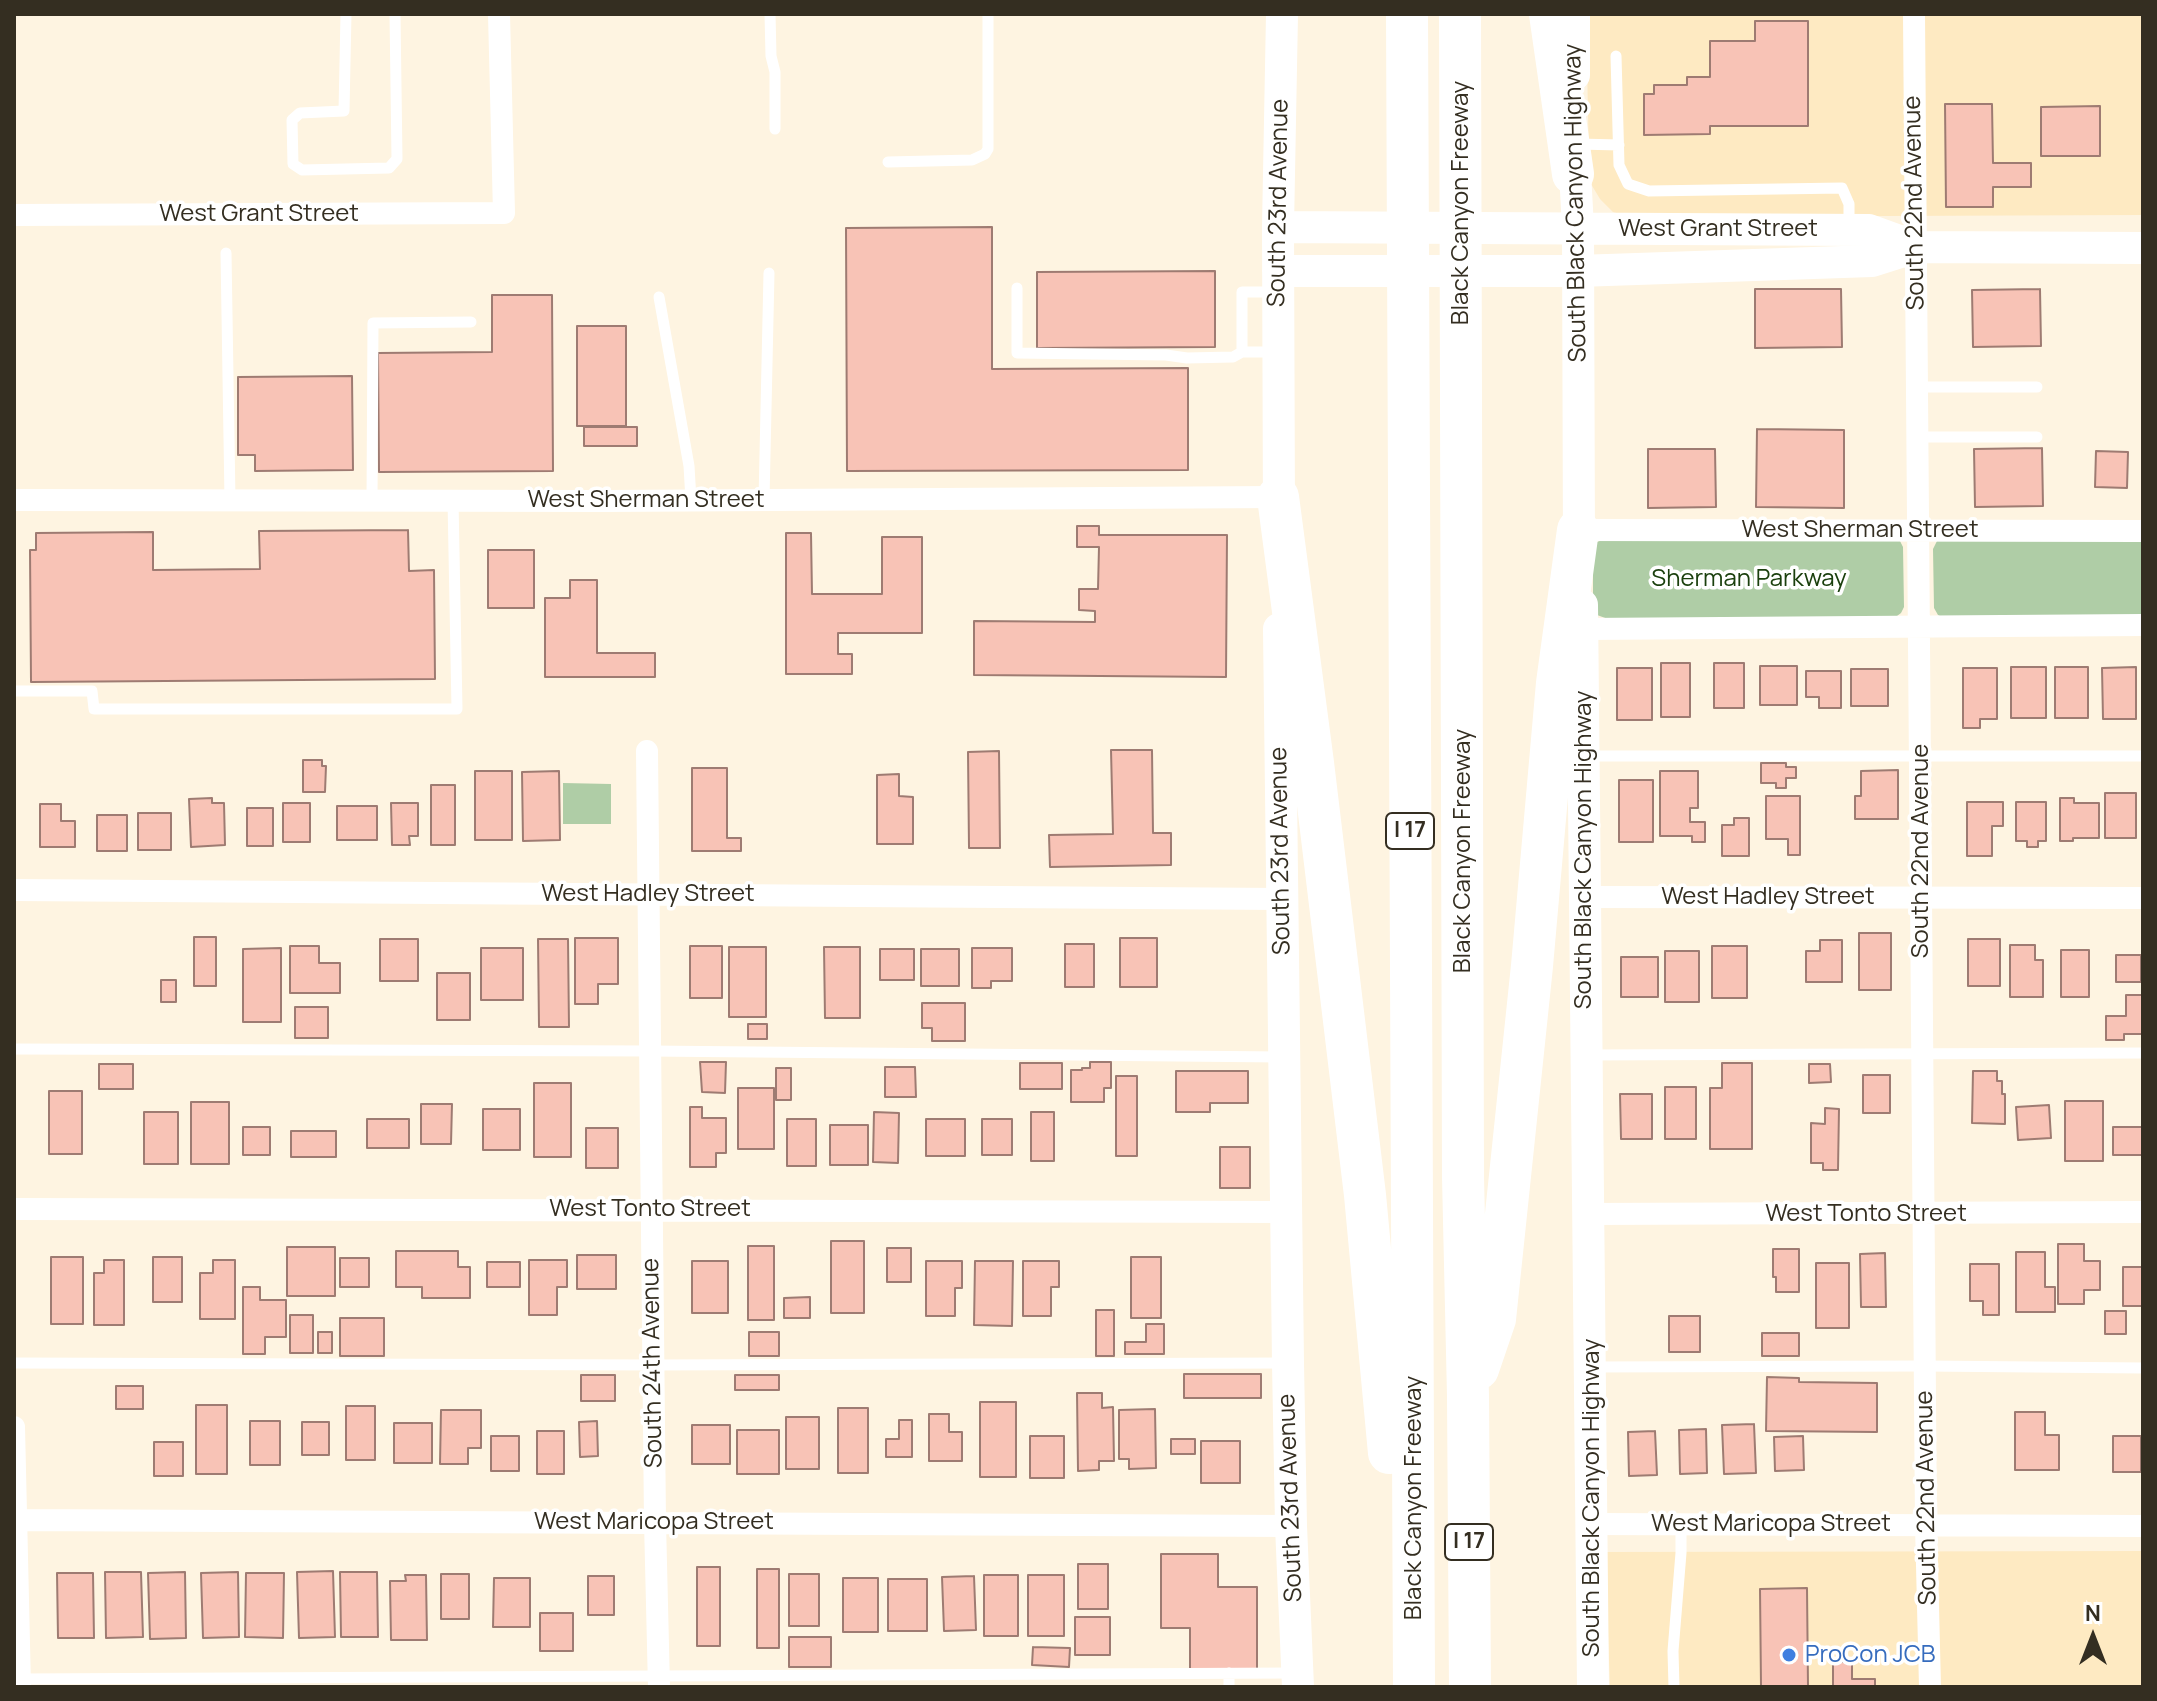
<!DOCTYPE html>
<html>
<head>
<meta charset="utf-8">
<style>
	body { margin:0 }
	#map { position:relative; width:2157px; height:1701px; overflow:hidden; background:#fef4e1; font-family:Manrope,sans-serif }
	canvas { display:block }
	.frame { position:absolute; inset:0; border:16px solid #342e21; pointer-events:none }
	.north { position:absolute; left:2053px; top:1597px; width:80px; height:80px; -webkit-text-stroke:6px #fff; paint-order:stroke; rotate:0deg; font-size:22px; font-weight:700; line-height:32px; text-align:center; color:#342e21 }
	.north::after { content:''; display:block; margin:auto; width:28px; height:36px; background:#342e21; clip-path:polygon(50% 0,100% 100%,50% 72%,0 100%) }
</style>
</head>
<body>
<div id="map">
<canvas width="2157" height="1701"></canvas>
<div class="frame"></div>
<div class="north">N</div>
</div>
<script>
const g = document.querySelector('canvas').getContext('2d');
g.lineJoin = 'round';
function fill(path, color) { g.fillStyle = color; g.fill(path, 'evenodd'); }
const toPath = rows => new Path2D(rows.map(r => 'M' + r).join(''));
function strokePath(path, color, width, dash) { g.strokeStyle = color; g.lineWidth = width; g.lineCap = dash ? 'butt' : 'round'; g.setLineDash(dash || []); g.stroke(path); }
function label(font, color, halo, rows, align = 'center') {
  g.font = font + ' Manrope,sans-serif'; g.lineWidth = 7; g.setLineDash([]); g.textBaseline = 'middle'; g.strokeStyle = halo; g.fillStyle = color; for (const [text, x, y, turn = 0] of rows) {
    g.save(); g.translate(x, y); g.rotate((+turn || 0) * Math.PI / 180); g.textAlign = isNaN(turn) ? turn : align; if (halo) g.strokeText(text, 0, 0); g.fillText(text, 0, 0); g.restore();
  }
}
const built = toPath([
	[1586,14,2143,14,2143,215,1628,217,1613,212,1600,199,1591,184,1589,163],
	[2143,1551,2143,1687,1610,1687,1605,1552]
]);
const green = toPath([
	[2143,537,2143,618,1945,619,1938,615,1934,608,1933,549,1937,541],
	[1602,540,1900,541,1903,547,1904,607,1901,613,1893,619,1608,619,1597,615,1593,609,1593,547,1597,542],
	[563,783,611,784,611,824,563,824]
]);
const building = toPath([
	[1755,21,1808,21,1808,126,1710,126,1710,134,1644,135,1644,94,1654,94,1654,85,1687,85,1687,77,1710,77,1710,41,1755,41,1755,21],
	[1945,104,1992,104,1993,163,2031,163,2031,187,1993,187,1993,207,1946,207,1945,104],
	[2100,106,2100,156,2041,156,2041,107,2100,106],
	[992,227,992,369,1188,368,1188,470,847,471,846,228,992,227],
	[1215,271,1215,347,1037,348,1037,272,1215,271],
	[1755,289,1841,289,1842,347,1755,348,1755,289],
	[2040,289,2041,346,1973,347,1972,290,2040,289],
	[492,295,552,295,553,471,379,472,378,353,492,352,492,295],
	[577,326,626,326,626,426,577,426,577,326],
	[352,376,353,470,255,471,255,455,238,455,238,377,352,376],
	[584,427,637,427,637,446,584,446,584,427],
	[1757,429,1844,430,1844,508,1756,507,1757,429],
	[2042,448,2043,506,1975,507,1974,449,2042,448],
	[1648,449,1715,449,1716,507,1648,508,1648,449],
	[2096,451,2128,452,2127,488,2095,487,2096,451],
	[1077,526,1099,526,1099,535,1227,535,1226,677,974,675,974,621,1095,622,1095,611,1079,610,1079,589,1098,589,1099,547,1077,547,1077,526],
	[408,530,409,571,434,570,435,679,31,682,30,550,36,550,36,533,153,532,153,570,260,569,259,531,408,530],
	[786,533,811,533,812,594,882,594,882,537,922,537,922,633,838,633,838,654,852,654,852,674,786,674,786,533],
	[488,550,534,550,534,608,488,608,488,550],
	[570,580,597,580,597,653,655,653,655,677,545,677,545,598,570,598,570,580],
	[1661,663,1690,663,1690,717,1661,717,1661,663],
	[1714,663,1744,663,1744,708,1714,708,1714,663],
	[1760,666,1797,666,1797,705,1760,705,1760,666],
	[2011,667,2046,667,2046,718,2011,718,2011,667],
	[2055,667,2088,667,2088,718,2055,718,2055,667],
	[2136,667,2136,719,2103,719,2102,668,2136,667],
	[1617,668,1652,668,1652,720,1617,720,1617,668],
	[1963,668,1997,668,1997,719,1980,719,1980,728,1963,728,1963,668],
	[1851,669,1888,669,1888,706,1851,706,1851,669],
	[1806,671,1841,671,1841,708,1819,708,1819,697,1806,697,1806,671],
	[1111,750,1152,750,1153,833,1171,833,1171,865,1050,867,1049,835,1113,834,1111,750],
	[999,751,1000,848,969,848,968,752,999,751],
	[303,760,322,760,322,766,326,766,325,792,303,792,303,760],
	[1761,763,1786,763,1786,767,1796,767,1796,778,1786,778,1786,788,1776,788,1776,783,1761,783,1761,763],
	[692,768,727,768,727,838,741,838,741,851,692,851,692,768],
	[1898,770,1898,819,1855,819,1855,796,1861,796,1861,771,1898,770],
	[475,771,512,771,512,840,475,840,475,771],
	[559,771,560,840,523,841,522,772,559,771],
	[1660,771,1698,771,1698,808,1690,808,1690,822,1705,822,1705,842,1692,842,1692,836,1660,836,1660,771],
	[899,774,899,796,913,797,913,844,877,844,877,775,899,774],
	[1619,780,1653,780,1653,842,1619,842,1619,780],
	[431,785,455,785,455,845,431,845,431,785],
	[2105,793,2136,793,2136,838,2105,838,2105,793],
	[1766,796,1800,796,1800,855,1788,855,1788,839,1766,839,1766,796],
	[212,798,212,803,224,803,225,845,191,847,189,799,212,798],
	[2060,798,2074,798,2074,803,2099,803,2099,838,2073,838,2073,841,2060,841,2060,798],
	[1967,802,2003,802,2003,826,1992,826,1992,856,1967,856,1967,802],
	[2016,802,2046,802,2046,841,2038,841,2038,847,2027,847,2027,841,2016,841,2016,802],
	[283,803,310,803,310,842,283,842,283,803],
	[391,803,418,803,418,836,409,836,410,845,392,845,391,803],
	[40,804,61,804,61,821,75,821,75,847,40,847,40,804],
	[337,806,377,806,377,840,337,840,337,806],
	[247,808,273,808,273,846,247,846,247,808],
	[138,813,171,813,171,850,138,850,138,813],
	[97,815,127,815,127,851,97,851,97,815],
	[1734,818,1749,818,1749,856,1722,856,1722,825,1734,825,1734,818],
	[1859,933,1891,933,1891,990,1859,990,1859,933],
	[194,937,216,937,216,986,194,986,194,937],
	[575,938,618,938,618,984,598,984,598,1004,575,1004,575,938],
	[1120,938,1157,938,1157,987,1120,987,1120,938],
	[380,939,418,939,418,981,380,981,380,939],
	[538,939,568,939,569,1027,539,1027,538,939],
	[1968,939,2000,939,2000,986,1968,986,1968,939],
	[1820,940,1842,940,1842,982,1806,982,1806,951,1820,951,1820,940],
	[1065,944,1094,944,1094,987,1065,987,1065,944],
	[2010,945,2035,945,2035,960,2043,960,2043,997,2010,997,2010,945],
	[290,946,319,946,319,963,340,963,340,993,290,993,290,946],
	[690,946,722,946,722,998,690,998,690,946],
	[1712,946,1747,946,1747,998,1712,998,1712,946],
	[729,947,766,947,766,1017,729,1017,729,947],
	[824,947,860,947,860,1018,825,1018,824,947],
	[281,948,281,1022,243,1022,243,949,281,948],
	[481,948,523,948,523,1000,481,1000,481,948],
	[972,948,1012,948,1012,981,991,981,991,988,972,988,972,948],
	[880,949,914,949,914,980,880,980,880,949],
	[921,949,959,949,959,986,921,986,921,949],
	[2061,950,2089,950,2089,997,2061,997,2061,950],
	[1665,951,1699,951,1699,1002,1665,1002,1665,951],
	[2116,955,2141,955,2141,982,2116,982,2116,955],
	[1621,957,1658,957,1658,997,1621,997,1621,957],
	[437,973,470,973,470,1020,437,1020,437,973],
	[161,980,176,980,176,1002,161,1002,161,980],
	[2126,995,2143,995,2143,1034,2124,1034,2124,1040,2106,1040,2106,1016,2126,1016,2126,995],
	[922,1003,965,1003,965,1041,932,1041,932,1028,922,1028,922,1003],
	[295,1007,328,1007,328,1038,295,1038,295,1007],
	[748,1024,767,1024,767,1039,748,1039,748,1024],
	[700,1062,726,1062,725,1093,702,1092,700,1062],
	[1090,1062,1111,1062,1111,1088,1104,1088,1104,1102,1071,1102,1071,1070,1082,1070,1082,1068,1090,1068,1090,1062],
	[1020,1063,1062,1063,1062,1089,1020,1089,1020,1063],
	[1722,1063,1752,1063,1752,1149,1710,1149,1710,1088,1722,1088,1722,1063],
	[99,1064,133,1064,133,1089,99,1089,99,1064],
	[1809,1064,1830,1064,1831,1082,1809,1083,1809,1064],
	[885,1067,915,1067,916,1097,885,1097,885,1067],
	[776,1068,791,1068,791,1100,776,1100,776,1068],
	[1176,1071,1248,1071,1248,1103,1210,1103,1210,1112,1176,1112,1176,1071],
	[1973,1071,1997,1071,1997,1081,2002,1081,2002,1094,2005,1094,2005,1124,1972,1123,1973,1071],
	[1863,1075,1890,1075,1890,1113,1863,1113,1863,1075],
	[1116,1076,1137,1076,1137,1156,1116,1156,1116,1076],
	[534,1083,571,1083,571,1157,534,1157,534,1083],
	[1665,1087,1696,1087,1696,1139,1665,1139,1665,1087],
	[738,1088,774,1088,774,1149,738,1149,738,1088],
	[49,1091,82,1091,82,1154,49,1154,49,1091],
	[1620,1094,1652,1094,1652,1139,1621,1139,1620,1094],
	[2065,1101,2103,1101,2103,1161,2065,1161,2065,1101],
	[191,1102,229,1102,229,1164,191,1164,191,1102],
	[421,1104,452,1104,451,1144,421,1144,421,1104],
	[2049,1105,2051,1138,2018,1140,2016,1107,2049,1105],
	[690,1107,702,1107,702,1118,726,1118,726,1153,716,1153,716,1167,690,1167,690,1107],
	[1825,1108,1839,1109,1838,1170,1823,1170,1823,1163,1811,1163,1811,1123,1825,1124,1825,1108],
	[483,1109,520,1109,520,1150,483,1150,483,1109],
	[144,1112,178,1112,178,1164,144,1164,144,1112],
	[874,1112,899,1113,898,1163,873,1162,874,1112],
	[1031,1112,1054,1112,1054,1161,1031,1161,1031,1112],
	[367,1119,409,1119,409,1148,367,1148,367,1119],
	[787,1119,816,1119,816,1166,787,1166,787,1119],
	[926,1119,965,1119,965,1156,926,1156,926,1119],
	[982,1119,1012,1119,1012,1155,982,1155,982,1119],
	[830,1125,868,1125,868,1165,830,1165,830,1125],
	[243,1127,270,1127,270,1155,243,1155,243,1127],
	[2113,1127,2143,1127,2143,1155,2113,1155,2113,1127],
	[586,1128,618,1128,618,1168,586,1168,586,1128],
	[291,1131,336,1131,336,1157,291,1157,291,1131],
	[1220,1147,1250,1147,1250,1188,1220,1188,1220,1147],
	[831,1241,864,1241,864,1313,831,1313,831,1241],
	[2058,1244,2084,1244,2084,1261,2100,1261,2100,1290,2084,1290,2084,1304,2058,1304,2058,1244],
	[748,1246,774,1246,774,1320,748,1320,748,1246],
	[287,1247,335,1247,335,1296,287,1296,287,1247],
	[887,1248,911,1248,911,1282,887,1282,887,1248],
	[1773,1249,1799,1249,1799,1292,1776,1292,1776,1277,1773,1277,1773,1249],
	[396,1251,458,1251,458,1267,470,1267,470,1298,422,1298,422,1287,396,1287,396,1251],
	[2016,1252,2045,1252,2045,1287,2055,1287,2055,1312,2016,1312,2016,1252],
	[1885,1253,1886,1307,1861,1307,1860,1254,1885,1253],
	[577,1255,616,1255,616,1289,577,1289,577,1255],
	[51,1257,83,1257,83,1324,51,1324,51,1257],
	[153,1257,182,1257,182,1302,153,1302,153,1257],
	[1131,1257,1161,1257,1161,1318,1131,1318,1131,1257],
	[340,1258,369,1258,369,1287,340,1287,340,1258],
	[104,1260,124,1260,124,1325,94,1325,94,1273,104,1273,104,1260],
	[213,1260,235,1260,235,1319,200,1319,200,1273,213,1273,213,1260],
	[529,1260,567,1260,567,1287,557,1287,557,1315,529,1315,529,1260],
	[692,1261,728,1261,728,1313,692,1313,692,1261],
	[926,1261,962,1261,962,1288,955,1288,955,1316,926,1316,926,1261],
	[975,1261,1013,1261,1012,1326,974,1325,975,1261],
	[1023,1261,1059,1261,1059,1287,1051,1287,1051,1316,1023,1316,1023,1261],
	[487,1262,520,1262,520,1287,487,1287,487,1262],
	[1816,1263,1849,1263,1849,1328,1816,1328,1816,1263],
	[1970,1264,1999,1264,1999,1315,1983,1315,1983,1301,1970,1301,1970,1264],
	[2123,1267,2143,1267,2143,1306,2123,1306,2123,1267],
	[243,1287,260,1287,260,1300,286,1300,286,1337,265,1337,265,1354,243,1354,243,1287],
	[810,1297,810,1318,784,1318,784,1298,810,1297],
	[1096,1310,1114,1310,1114,1356,1096,1356,1096,1310],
	[2105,1311,2126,1311,2126,1334,2105,1334,2105,1311],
	[290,1315,313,1315,313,1353,290,1353,290,1315],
	[1669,1316,1700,1316,1700,1352,1669,1352,1669,1316],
	[340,1318,384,1318,384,1356,340,1356,340,1318],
	[1146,1324,1164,1324,1164,1354,1125,1354,1125,1342,1146,1342,1146,1324],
	[318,1332,332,1332,332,1353,318,1353,318,1332],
	[749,1332,779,1332,779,1356,749,1356,749,1332],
	[1762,1333,1799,1333,1799,1356,1762,1356,1762,1333],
	[1184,1374,1261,1374,1261,1398,1184,1398,1184,1374],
	[581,1375,615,1375,615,1401,581,1401,581,1375],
	[735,1375,779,1375,779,1390,735,1390,735,1375],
	[1767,1377,1799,1378,1799,1382,1877,1383,1877,1432,1766,1431,1767,1377],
	[116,1386,143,1386,143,1409,116,1409,116,1386],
	[1077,1393,1102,1393,1102,1408,1113,1407,1114,1461,1099,1461,1099,1470,1078,1471,1077,1393],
	[980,1402,1016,1402,1016,1477,980,1477,980,1402],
	[196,1405,227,1405,227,1474,196,1474,196,1405],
	[346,1406,375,1406,375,1460,346,1460,346,1406],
	[838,1408,868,1408,868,1473,838,1473,838,1408],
	[1155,1409,1156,1468,1129,1469,1129,1459,1119,1459,1119,1410,1155,1409],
	[441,1410,481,1410,481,1448,468,1448,468,1464,440,1464,441,1410],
	[2015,1412,2045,1412,2045,1435,2059,1435,2059,1470,2015,1470,2015,1412],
	[929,1414,949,1414,949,1432,962,1432,962,1461,929,1461,929,1414],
	[786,1417,819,1417,819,1469,786,1469,786,1417],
	[899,1420,912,1420,912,1457,886,1457,886,1439,899,1439,899,1420],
	[250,1421,280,1421,280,1465,250,1465,250,1421],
	[597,1421,598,1456,580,1457,579,1422,597,1421],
	[302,1422,329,1422,329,1455,302,1455,302,1422],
	[394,1423,432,1423,432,1463,394,1463,394,1423],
	[1754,1424,1756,1473,1724,1474,1722,1425,1754,1424],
	[692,1425,730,1425,730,1464,692,1464,692,1425],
	[1706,1429,1707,1473,1680,1474,1679,1430,1706,1429],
	[737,1430,779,1430,779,1474,737,1474,737,1430],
	[537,1431,564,1431,564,1474,537,1474,537,1431],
	[1655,1431,1657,1475,1629,1476,1628,1432,1655,1431],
	[491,1436,519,1436,519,1471,491,1471,491,1436],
	[1030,1436,1064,1436,1064,1478,1030,1478,1030,1436],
	[1803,1436,1804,1470,1775,1471,1774,1437,1803,1436],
	[2113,1436,2141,1436,2141,1472,2113,1472,2113,1436],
	[1171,1439,1195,1439,1195,1454,1171,1454,1171,1439],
	[1201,1441,1240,1441,1240,1483,1201,1483,1201,1441],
	[154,1442,183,1442,183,1476,154,1476,154,1442],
	[1161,1554,1218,1554,1218,1587,1257,1587,1257,1669,1190,1670,1190,1628,1161,1628,1161,1554],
	[1078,1564,1108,1564,1108,1609,1078,1609,1078,1564],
	[697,1567,720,1567,720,1646,697,1646,697,1567],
	[757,1569,779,1569,779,1648,757,1648,757,1569],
	[333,1571,335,1637,299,1638,297,1572,333,1571],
	[105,1572,141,1572,143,1637,106,1638,105,1572],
	[185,1572,186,1638,150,1639,148,1573,185,1572],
	[238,1572,239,1637,203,1638,201,1573,238,1572],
	[340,1572,377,1572,378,1637,341,1637,340,1572],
	[57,1573,93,1573,94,1638,58,1638,57,1573],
	[246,1573,284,1573,283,1638,245,1637,246,1573],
	[441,1574,469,1574,469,1619,441,1619,441,1574],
	[789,1574,819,1574,819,1626,789,1626,789,1574],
	[405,1575,426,1575,427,1640,391,1640,390,1581,406,1581,405,1575],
	[984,1575,1018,1575,1018,1636,984,1636,984,1575],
	[1028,1575,1064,1575,1064,1636,1028,1636,1028,1575],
	[588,1576,614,1576,614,1615,588,1615,588,1576],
	[974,1576,976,1630,944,1631,942,1577,974,1576],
	[494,1578,530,1578,530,1627,493,1627,494,1578],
	[843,1578,878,1578,878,1632,843,1632,843,1578],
	[888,1579,927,1579,927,1631,888,1631,888,1579],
	[1807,1588,1808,1687,1761,1687,1760,1589,1807,1588],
	[540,1613,573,1613,573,1651,540,1651,540,1613],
	[1075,1617,1110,1617,1110,1655,1075,1655,1075,1617],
	[789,1637,831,1637,831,1667,789,1667,789,1637],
	[1033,1647,1070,1648,1069,1667,1032,1665,1033,1647],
	[1833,1662,1852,1662,1852,1679,1875,1679,1875,1687,1833,1687,1833,1662]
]);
const lane = toPath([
	[346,14,344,111,300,113,292,120,293,164,302,170,389,168,397,159,395,14],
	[770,14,771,56,775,72,775,129],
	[1616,56,1619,165,1628,184,1649,191,1842,188,1849,204,1849,229],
	[1578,144,1619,145],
	[888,162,972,160,985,154,988,149,988,14],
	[226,253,230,500],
	[1017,288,1017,353,1166,355,1187,358,1233,357,1242,352],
	[1277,292,1242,292,1242,352,1278,352],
	[659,297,689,466,691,500],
	[1917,387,2037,387],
	[1917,437,2037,437],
	[372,500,373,323,471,322],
	[764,500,769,273],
	[14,691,92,691,94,709,457,709,453,500],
	[1587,756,2143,756],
	[14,1049,650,1051,1281,1057],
	[1588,1055,2143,1053],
	[14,1363,654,1365,1285,1363],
	[1591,1367,1925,1366,2143,1368],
	[1229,1673,1229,1687],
	[20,1679,1293,1673],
	[1674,1687,1673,1651,1681,1553,1681,1524]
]);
const street = toPath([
	[1914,14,1926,1525,1930,1687],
	[14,215,504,213,499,14],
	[14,500,603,501,1278,497],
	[1578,530,2143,531],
	[1583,629,2143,625],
	[647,751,655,1522,659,1687],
	[14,890,1281,899],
	[1584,897,2143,898],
	[14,1209,1286,1212],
	[1588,1214,2143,1212],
	[14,1427,20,1687],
	[16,1520,1291,1526],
	[1592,1524,2143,1526]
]);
const secondary = toPath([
	[1574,75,1574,14],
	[1574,153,1578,228,1579,551],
	[1278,227,1869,230,1916,247],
	[1278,271,1578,271,1872,261,1916,247,2143,248],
	[1279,519,1278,227,1282,14],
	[1582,605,1593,1687],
	[1279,629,1288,1363,1291,1526,1298,1687]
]);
const highway = toPath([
	[1407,14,1414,1687],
	[1460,14,1463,1177,1468,1396,1470,1687],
	[1550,14,1573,174],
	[1278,497,1313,763,1365,1195,1389,1453],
	[1478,1369,1495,1319,1532,966,1557,683,1578,530]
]);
const markers = [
	[1789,1655,8,"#3f7fe0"]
];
const shields = [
	[1410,831,48],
	[1469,1542,48]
];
const shieldNames = [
	["I 17",1410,831],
	["I 17",1469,1542]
];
const streetNames = [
	["South 23rd Avenue",1279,203,-89],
	["Black Canyon Freeway",1461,203,-90],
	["South Black Canyon Highway",1576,203,-91],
	["South 22nd Avenue",1915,203,-91],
	["West Grant Street",259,214],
	["West Grant Street",1718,229],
	["West Sherman Street",646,500],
	["West Sherman Street",1860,530],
	["South Black Canyon Highway",1584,850,-90],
	["South 23rd Avenue",1281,851,-91],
	["Black Canyon Freeway",1463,851,-90],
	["South 22nd Avenue",1921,851,-90],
	["West Hadley Street",648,894],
	["West Hadley Street",1768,897],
	["West Tonto Street",650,1209],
	["West Tonto Street",1866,1214],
	["South 24th Avenue",653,1363,-91],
	["South 23rd Avenue",1291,1498,-92],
	["Black Canyon Freeway",1414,1498,-90],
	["South Black Canyon Highway",1592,1498,-90],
	["South 22nd Avenue",1927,1498,-91],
	["West Maricopa Street",654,1522],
	["West Maricopa Street",1771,1524]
];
const parkNames = [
	["Sherman Parkway",1749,579]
];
const shopNames = [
	["ProCon JCB",1805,1655]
];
fill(built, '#feeac2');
fill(green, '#afcda6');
fill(building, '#f8c3b6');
strokePath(building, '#9e7b72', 2);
strokePath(lane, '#fff', 11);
strokePath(street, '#fff', 22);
strokePath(secondary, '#fff', 32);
strokePath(highway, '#fff', 42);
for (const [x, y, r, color] of markers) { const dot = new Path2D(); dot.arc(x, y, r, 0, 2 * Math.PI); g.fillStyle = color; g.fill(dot); strokePath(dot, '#fff', 3); }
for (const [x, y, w] of shields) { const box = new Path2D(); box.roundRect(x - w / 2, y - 18, w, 36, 6); g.fillStyle = '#fff'; g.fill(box); strokePath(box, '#342e21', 2); }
label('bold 22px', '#342e21', null, shieldNames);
label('24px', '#342e21', '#fff', streetNames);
label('24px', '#1b400e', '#fff', parkNames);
label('24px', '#366cbe', '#fff', shopNames, 'left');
</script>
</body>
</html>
